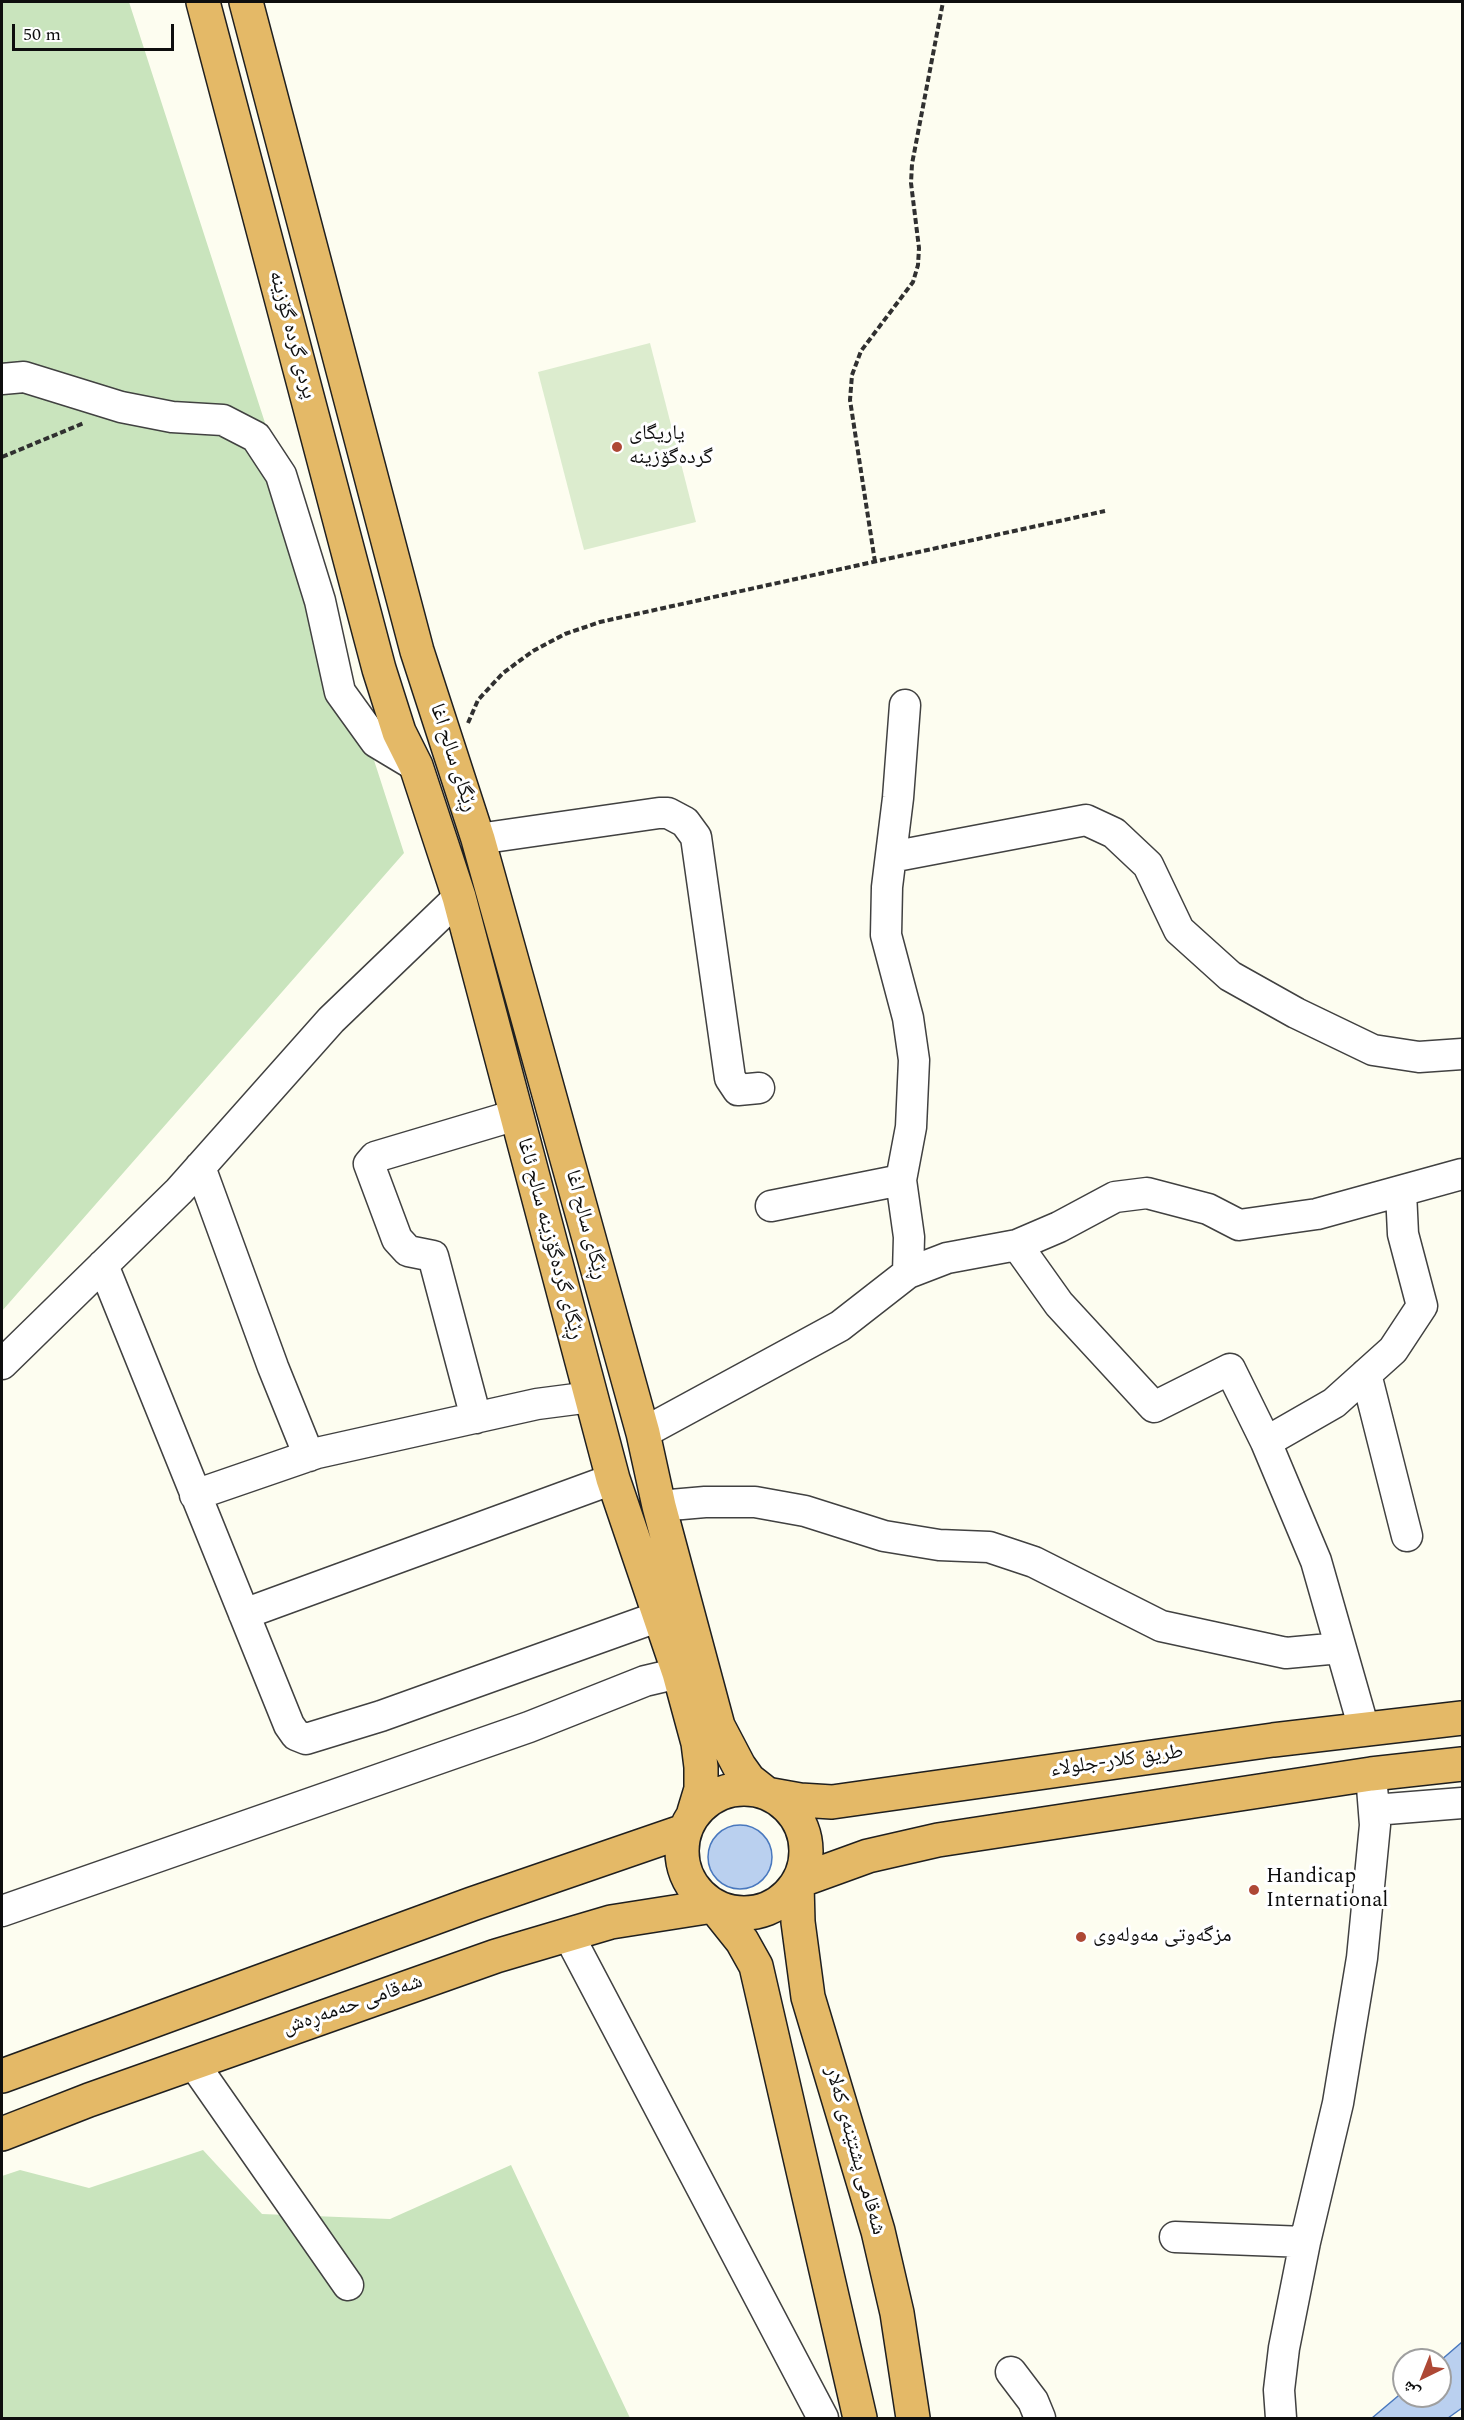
<!DOCTYPE html>
<html>
<head>
<meta charset="utf-8">
<style>
	body { margin:0 }
	#map { position:relative; width:1464px; height:2420px; overflow:hidden; background:#fdfdf0; font-family:Spectral,"Noto Naskh Arabic",serif }
	canvas { display:block }
	.frame { position:absolute; inset:0; border:3px solid #0e0e0e; pointer-events:none }
	.north { position:absolute; left:1392px; top:2348px; width:60px; height:60px; box-sizing:border-box; background:#fff; border:2px solid #9f9f9f; border-radius:50%; rotate:223deg; font-size:16px; font-weight:700; line-height:24px; text-align:center; color:#0e0e0e }
	.north::after { content:''; display:block; margin:auto; width:21px; height:27px; background:#ae4835; clip-path:polygon(50% 0,100% 100%,50% 72%,0 100%) }
	.scale { position:absolute; left:12px; top:24px; width:162px; height:27px; box-sizing:border-box; border:3px solid #0e0e0e; border-top:0; padding-left:8px; font-size:18px; line-height:21px; white-space:nowrap; color:#0e0e0e; -webkit-text-stroke:4px #fff; paint-order:stroke }
</style>
</head>
<body>
<div id="map">
<canvas width="1464" height="2420"></canvas>
<div class="frame"></div>
<div class="north">ش</div>
<div class="scale">50 m</div>
</div>
<script>
const g = document.querySelector('canvas').getContext('2d');
g.lineJoin = 'round';
function fill(path, color) { g.fillStyle = color; g.fill(path, 'evenodd'); }
const toPath = rows => new Path2D(rows.map(r => 'M' + r).join(''));
function strokePath(path, color, width, dash) { g.strokeStyle = color; g.lineWidth = width; g.lineCap = dash ? 'butt' : 'round'; g.setLineDash(dash || []); g.stroke(path); }
function label(font, color, halo, rows, align = 'center') {
  g.font = font + ' Spectral,"Noto Naskh Arabic",serif'; g.lineWidth = 6; g.setLineDash([]); g.textBaseline = 'middle'; g.strokeStyle = halo; g.fillStyle = color; for (const [text, x, y, turn = 0] of rows) {
    g.save(); g.translate(x, y); g.rotate((+turn || 0) * Math.PI / 180); g.textAlign = isNaN(turn) ? turn : align; if (halo) g.strokeText(text, 0, 0); g.fillText(text, 0, 0); g.restore();
  }
}
const green = toPath([
	[2,2,129,2,404,853,2,1311],
	[203,2150,262,2214,390,2219,511,2165,630,2418,2,2418,2,2176,20,2170,89,2188]
]);
const pitch = toPath([
	[650,343,696,522,584,550,538,372]
]);
const water = toPath([
	'708 1857a32 32 0 1 1 64 0a32 32 0 1 1-64 0Z',
	[1462,2342,1462,2408,1448,2418,1372,2418,1404,2391,1404,2396,1440,2396,1440,2361,1462,2342]
]);
const path = toPath([
	[2,457,84,423],
	[875,562,850,400,852,375,861,351,913,282,918,265,919,248,911,183,912,164,943,2],
	[468,723,478,700,503,673,533,651,565,634,600,622,1105,511]
]);
const minor = toPath([
	[2,379,24,377,121,407,172,417,223,420,256,437,281,475,320,601,340,692,376,742,416,766],
	[905,705,898,798,887,887,886,935,908,1018,914,1060,911,1127,901,1180,909,1237,908,1273],
	[478,839,659,813,668,813,685,822,696,837,730,1078,738,1090,759,1088],
	[891,857,1086,820,1114,833,1148,865,1179,930,1230,976,1296,1013,1373,1050,1419,1057,1462,1054],
	[200,1167,273,1367,309,1456],
	[771,1206,901,1180],
	[1017,1245,1059,1304,1154,1407,1230,1369,1266,1442,1316,1561,1364,1729],
	[103,1265,289,1725,296,1735,306,1739,381,1716,660,1616],
	[2,1364,179,1191,331,1020,459,897],
	[1366,1374,1407,1536],
	[476,1418,433,1256,408,1251,397,1239,369,1164,375,1157,516,1115],
	[643,1433,840,1326,908,1273,947,1258,1017,1245,1059,1227,1115,1197,1147,1193,1208,1209,1239,1225,1317,1214,1462,1174],
	[1266,1442,1334,1403,1393,1350,1422,1306,1403,1234,1401,1192],
	[195,1495,317,1453,537,1404,591,1397],
	[659,1506,705,1502,755,1502,805,1511,884,1536,939,1545,989,1547,1034,1562,1161,1626,1286,1653,1340,1648],
	[244,1614,613,1479],
	[1374,1810,1462,1803],
	[2,1911,529,1727,645,1681,679,1673],
	[568,1934,823,2418],
	[194,2064,348,2285],
	[1175,2237,1305,2242],
	[1011,2372,1033,2401,1040,2418],
	[1281,2418,1279,2390,1284,2348,1305,2242,1338,2103,1362,1958,1375,1825,1371,1774]
]);
const highway = toPath([
	[203,2,379,669,399,732,416,766,459,897,613,1479,679,1673,698,1743,701,1767,701,1789,694,1812],
	[246,2,417,651,478,839,524,1004,643,1433,659,1506,718,1726,739,1766,749,1780,763,1791],
	'682 1851a62 62 0 1 1 124 0a62 62 0 1 1-124 0Z',
	[772,1795,800,1800,832,1802,1273,1740,1462,1718],
	[799,1881,868,1856,938,1840,1371,1774,1462,1764],
	[797,1884,798,1922,808,1997,878,2231,897,2313,913,2418],
	[714,1906,742,1941,756,1966,860,2418],
	[2,2076,472,1904,684,1831],
	[2,2134,89,2100,496,1956,611,1922,713,1906]
]);
const markers = [
	[617,447,6,"#ae4835"],
	[1254,1890,6,"#ae4835"],
	[1081,1937,6,"#ae4835"]
];
const streetNames = [
	["پردی گردە گۆزینە",291,335,75],
	["ڕێگای سالح اغا",452,758,72],
	["ڕێگای سالح اغا",585,1225,75],
	["ڕێگای گردەگۆزینە سالح ئاغا",549,1239,75],
	["طريق كلار-جلولاء",1117,1762,-8],
	["شەقامی حەمەڕەش",353,2006,-19],
	["شەقامی پشتێنەی کەلار",854,2151,74]
];
const poiNames = [
	["یاریگای",629,435],
	["گردەگۆزینە",629,459],
	["Handicap",1266,1878],
	["International",1266,1902],
	["مزگەوتی مەولەوی",1093,1937]
];
fill(green, '#c9e4bd');
fill(pitch, '#dcecce');
fill(water, '#bad0ef');
strokePath(water, '#4978be', 1.5);
strokePath(minor, '#414141', 33);
strokePath(highway, '#1f1f1f', 36);
strokePath(path, '#303030', 4, [6, 3]);
strokePath(minor, '#fff', 30);
strokePath(highway, '#e4b967', 33);
for (const [x, y, r, color] of markers) { const dot = new Path2D(); dot.arc(x, y, r, 0, 2 * Math.PI); g.fillStyle = color; g.fill(dot); strokePath(dot, '#fff', 2); }
label('21px', '#0e0e0e', '#fff', streetNames);
label('21px', '#0e0e0e', '#fff', poiNames, 'left');
</script>
</body>
</html>
